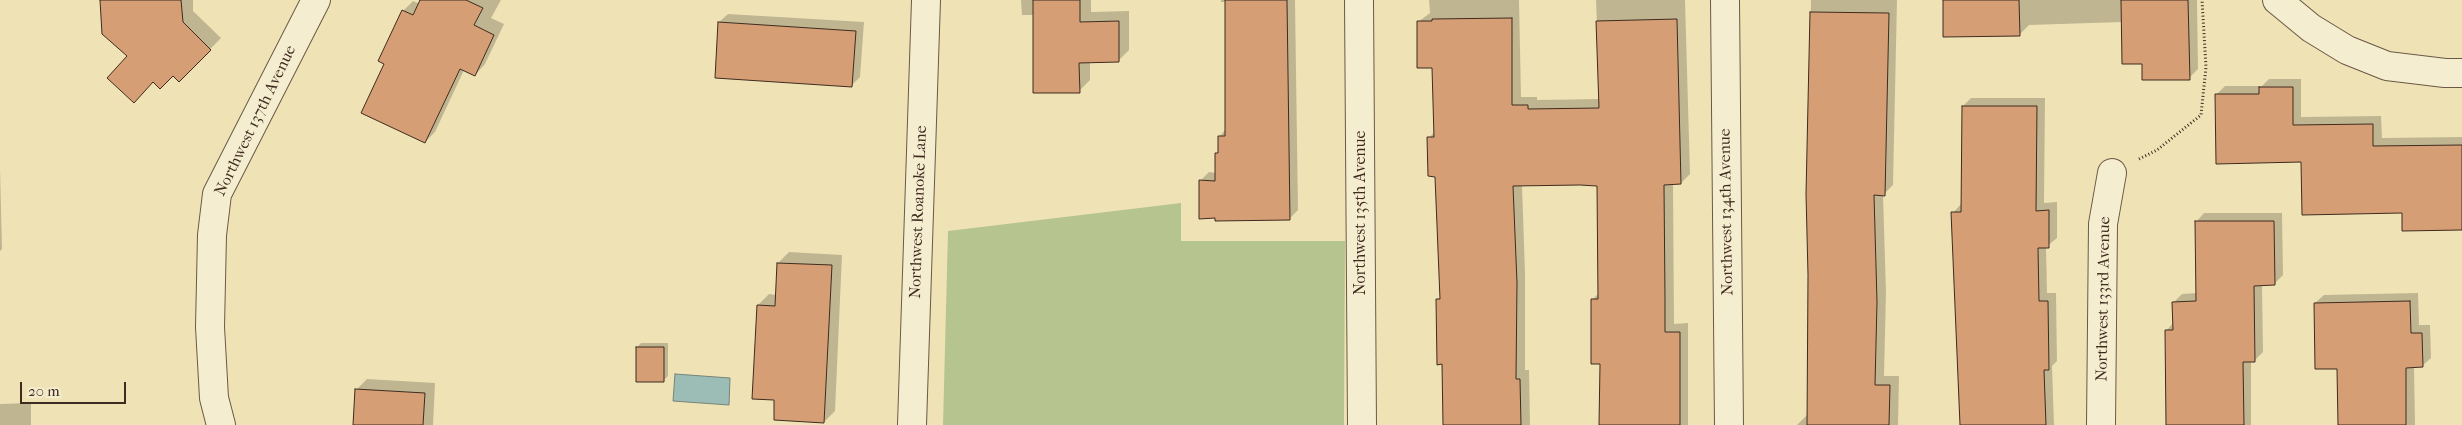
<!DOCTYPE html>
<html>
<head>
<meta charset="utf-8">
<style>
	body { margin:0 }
	#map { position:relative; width:2462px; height:425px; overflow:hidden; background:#efe3b6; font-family:"IM FELL French Canon",serif }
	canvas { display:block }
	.scale { position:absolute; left:20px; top:382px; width:106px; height:22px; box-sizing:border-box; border:2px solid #3e2b1f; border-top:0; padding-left:6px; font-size:15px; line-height:18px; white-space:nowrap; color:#3e2b1f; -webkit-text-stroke:4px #f5edd0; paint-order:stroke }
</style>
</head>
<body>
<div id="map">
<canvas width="2462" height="425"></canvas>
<div class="scale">20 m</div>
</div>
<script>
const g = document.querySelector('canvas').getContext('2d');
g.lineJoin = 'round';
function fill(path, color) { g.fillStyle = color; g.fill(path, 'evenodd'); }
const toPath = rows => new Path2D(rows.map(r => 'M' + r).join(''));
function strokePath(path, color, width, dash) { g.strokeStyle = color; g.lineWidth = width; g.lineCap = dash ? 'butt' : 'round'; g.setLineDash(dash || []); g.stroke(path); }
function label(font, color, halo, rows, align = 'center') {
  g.font = font + ' "IM FELL French Canon",serif'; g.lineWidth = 4.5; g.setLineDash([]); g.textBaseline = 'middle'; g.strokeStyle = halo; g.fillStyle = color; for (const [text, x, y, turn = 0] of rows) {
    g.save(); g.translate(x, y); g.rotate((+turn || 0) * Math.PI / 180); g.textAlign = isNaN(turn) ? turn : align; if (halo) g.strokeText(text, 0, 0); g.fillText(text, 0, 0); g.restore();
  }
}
const green = toPath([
	[1181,203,1181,241,1345,241,1344,425,943,425,948,231]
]);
const water = toPath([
	[675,374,730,378,729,405,673,401,675,374]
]);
const shadow = toPath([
	[102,0,193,0,193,11,221,38,179,81,173,74,154,80,128,56],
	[422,0,501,0,491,18,504,24,485,64,475,75,464,70,435,132,425,142,386,63,403,11,413,1,420,4],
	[1021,0,1091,0,1091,12,1129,11,1129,50,1118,61,1090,61,1090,80,1079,91,1034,15,1022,15],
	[1221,0,1295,0,1298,210,1289,219,1200,181,1209,172,1216,173,1219,137,1226,129,1226,2,1221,2],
	[1429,0,1519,0,1521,97,1537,97,1537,100,1600,99,1596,0,1685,0,1690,174,1681,183,1673,183,1674,324,1688,323,1688,425,1600,425,1601,363,1593,299,1599,293,1598,185,1522,185,1525,273,1525,370,1529,370,1530,425,1445,425,1443,363,1437,300,1442,296,1436,175,1429,138,1435,131,1434,66,1418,22,1430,13],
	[1811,0,1897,0,1893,185,1883,195,1886,292,1884,376,1899,376,1898,425,1797,425,1808,414,1809,275,1807,194],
	[1944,0,2197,0,2198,69,2189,78,2143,63,2123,22,2029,25,2019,35],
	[728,14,864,22,860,77,852,85,719,22],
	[2269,79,2301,79,2301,117,2381,116,2382,138,2462,137,2462,228,2403,212,2302,161,2216,95,2225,86,2262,86],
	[1971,98,2045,98,2044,203,2057,202,2057,238,2046,247,2047,293,2056,293,2057,361,2052,366,2054,425,1961,425,1953,213,1961,204,1963,106],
	[0,168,2,249,0,251],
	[2204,213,2282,213,2283,275,2274,284,2262,284,2263,352,2254,361,2251,361,2251,425,2167,425,2166,331,2174,322,2174,302,2182,294,2197,293,2196,222],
	[789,252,842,255,835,411,824,422,776,399,758,305,769,294,777,295,778,263],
	[2418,293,2419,325,2430,325,2431,358,2422,366,2414,366,2415,425,2339,425,2338,368,2315,303,2324,295],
	[641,343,668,343,668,376,664,380,637,347],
	[367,379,435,383,433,425,354,425,356,390],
	[31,403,31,425,0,425,0,404]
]);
const building = toPath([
	[100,0,181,0,183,22,211,50,179,82,173,76,160,89,153,82,134,103,107,78,127,56,102,34,100,0],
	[420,0,466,0,483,8,474,25,494,35,475,76,460,69,425,143,361,113,384,64,378,61,402,10,413,15,420,0],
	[1033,0,1080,0,1080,22,1119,21,1119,62,1079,63,1080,93,1033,93,1033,0],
	[1225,0,1287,0,1290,220,1215,221,1215,218,1199,219,1199,180,1215,181,1215,153,1218,153,1218,136,1225,136,1225,0],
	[1943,0,2019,0,2020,36,1943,37,1943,0],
	[2121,0,2188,0,2190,80,2142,80,2142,64,2122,64,2121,0],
	[1810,12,1889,13,1885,196,1874,195,1877,302,1875,385,1890,385,1889,425,1807,425,1808,275,1806,194,1810,12],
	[1512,18,1512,105,1528,105,1528,109,1599,108,1596,21,1677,19,1681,184,1664,185,1665,299,1665,332,1680,332,1680,425,1599,425,1600,364,1591,364,1591,299,1598,299,1597,186,1580,185,1513,186,1517,283,1516,379,1520,379,1521,425,1443,425,1442,364,1437,365,1436,299,1440,299,1435,177,1428,176,1427,137,1434,137,1432,68,1417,68,1417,21,1432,21,1432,19,1512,18],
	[718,22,856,31,852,87,715,78,718,22],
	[2259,87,2293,87,2293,125,2373,124,2373,146,2462,145,2462,230,2402,231,2402,213,2302,215,2301,162,2216,164,2215,94,2259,94,2259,87],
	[1962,106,2037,106,2036,211,2049,210,2049,248,2038,248,2039,301,2048,301,2049,370,2044,370,2046,425,1960,425,1951,212,1961,212,1962,106],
	[2195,221,2274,221,2275,285,2254,286,2255,362,2243,362,2244,425,2166,425,2165,330,2173,330,2172,302,2196,301,2195,221],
	[777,263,832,265,824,423,774,420,774,400,752,399,757,305,775,306,777,263],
	[2410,301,2411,333,2422,333,2423,367,2406,368,2406,425,2338,425,2337,369,2315,369,2314,303,2410,301],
	[636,347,664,347,664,382,636,382,636,347],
	[355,389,425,393,423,425,353,425,355,389]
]);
const path = toPath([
	[2139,159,2157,150,2201,115,2206,67,2202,0]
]);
const minor = toPath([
	[1359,0,1362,425],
	[1725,0,1729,425],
	[2277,0,2311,28,2347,50,2387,66,2445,73,2462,73],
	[221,425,214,398,210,327,212,235,217,194,316,0],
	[912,425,926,0],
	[2101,425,2103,224,2112,173]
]);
const streetNames = [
	["Northwest 137th Avenue",256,121,-64],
	["Northwest Roanoke Lane",919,212,-88],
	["Northwest 134th Avenue",1727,212,-91],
	["Northwest 135th Avenue",1361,213,-90],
	["Northwest 133rd Avenue",2104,299,-89]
];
fill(green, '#b6c490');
fill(water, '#9bbdb5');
strokePath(water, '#768379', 1);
fill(shadow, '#0003');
fill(building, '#d59e74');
strokePath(building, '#3e2b1f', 1);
strokePath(minor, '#6a5945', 30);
strokePath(path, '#3e2b1f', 3, [1, 2.5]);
strokePath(minor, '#f5edd0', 28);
label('16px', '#3e2b1f', '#f5edd0', streetNames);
</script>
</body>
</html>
